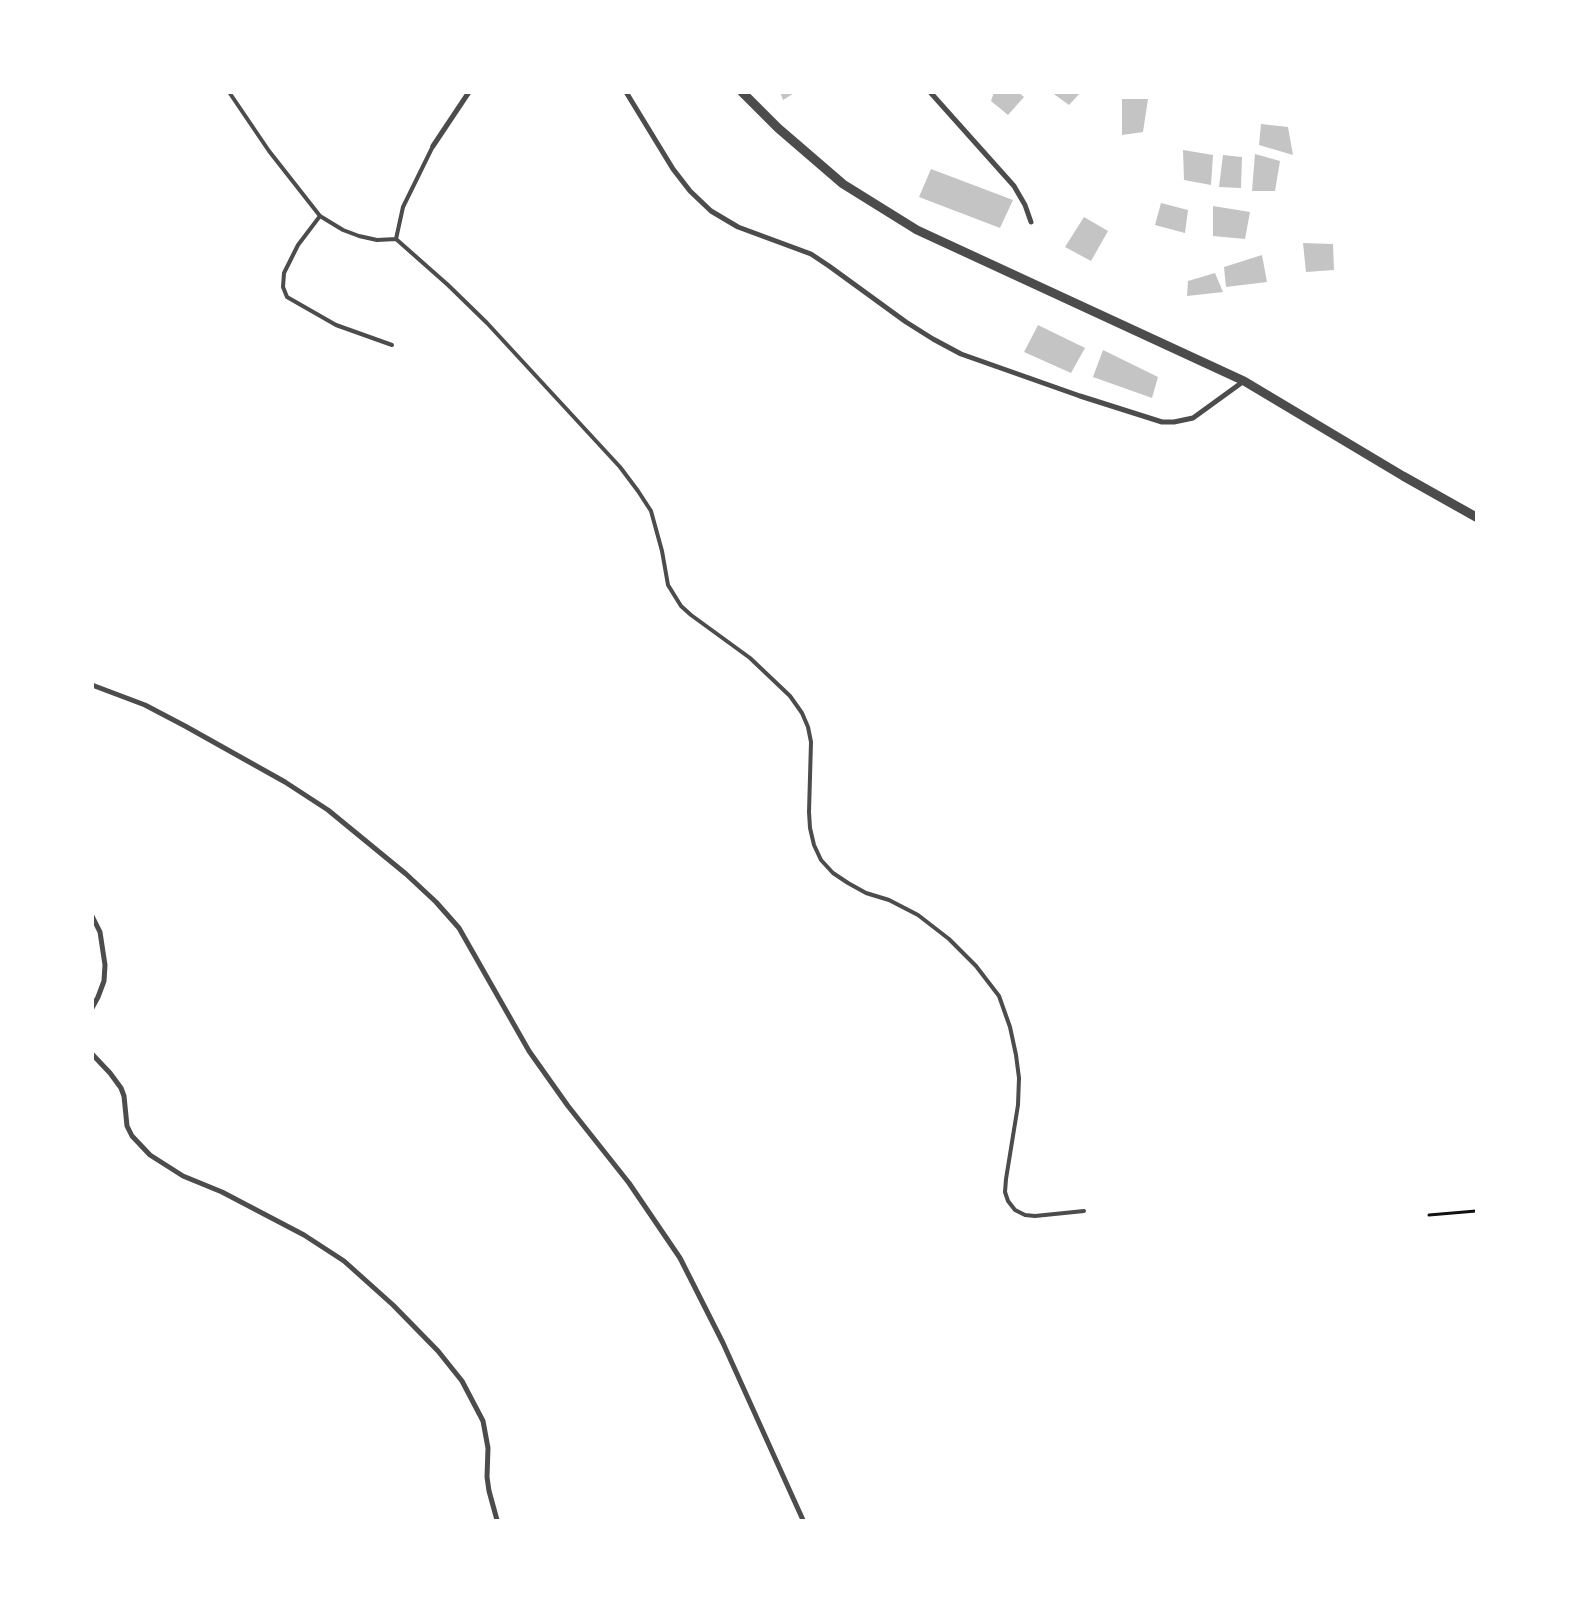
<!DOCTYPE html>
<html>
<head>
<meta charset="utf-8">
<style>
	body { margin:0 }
	#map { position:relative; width:1569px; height:1613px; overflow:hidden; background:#fff; font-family:"IBM Plex Sans",sans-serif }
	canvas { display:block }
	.frame { position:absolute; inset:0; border:94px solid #fff; pointer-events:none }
</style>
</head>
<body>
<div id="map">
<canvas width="1569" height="1613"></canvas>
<div class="frame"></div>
</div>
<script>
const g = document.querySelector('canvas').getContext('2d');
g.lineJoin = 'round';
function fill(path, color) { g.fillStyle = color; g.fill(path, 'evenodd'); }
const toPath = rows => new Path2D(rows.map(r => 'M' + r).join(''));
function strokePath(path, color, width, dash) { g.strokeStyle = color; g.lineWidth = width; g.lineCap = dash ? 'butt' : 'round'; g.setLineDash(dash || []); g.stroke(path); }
const building = toPath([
	[780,92,796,92,783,100],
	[994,92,1018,92,1024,97,1008,115,991,101],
	[1051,92,1081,92,1069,105],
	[1122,99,1148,99,1143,132,1122,135],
	[1261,124,1288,127,1293,155,1259,145],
	[1183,150,1213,155,1211,185,1184,180],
	[1255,154,1280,161,1275,191,1252,191],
	[1223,155,1242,157,1241,188,1219,187],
	[931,169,1013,200,1000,228,919,197],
	[1161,203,1188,210,1185,233,1155,225],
	[1213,206,1250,212,1245,239,1213,236],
	[1084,217,1108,231,1091,261,1065,247],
	[1303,243,1333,244,1334,270,1306,272],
	[1262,255,1267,282,1226,287,1224,267],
	[1215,273,1223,292,1187,296,1188,281],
	[1038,325,1085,348,1071,373,1024,352],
	[1103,350,1158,377,1152,398,1093,377]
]);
const path = toPath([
	[1429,1215,1476,1211]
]);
const service = toPath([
	[229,92,269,151,320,216,343,230,359,236,377,240,396,239],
	[433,146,403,207,396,239,448,285,487,323,620,467,638,491,651,511,662,551,668,585,681,606,691,615,750,658,790,696,802,713,808,727,811,742,809,812,810,828,814,845,821,860,833,873,848,883,866,893,889,900,918,915,949,939,976,966,999,996,1010,1027,1016,1055,1019,1078,1018,1105,1006,1179,1005,1192,1008,1201,1015,1210,1025,1215,1035,1216,1084,1211],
	[320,216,298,245,284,273,283,287,287,297,336,325,392,345]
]);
const minor = toPath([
	[626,92,673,169,690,191,711,211,738,227,811,254,829,266,906,322,933,339,961,354,1080,396,1162,422,1174,422,1193,418,1244,381],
	[930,92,1014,186,1025,205,1031,222],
	[433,146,469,92],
	[92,685,145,705,185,726,285,782,328,810,406,874,436,902,459,928,529,1051,568,1106,629,1183,680,1258,723,1343,803,1520],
	[92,916,100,932,105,965,104,981,98,997,92,1008],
	[92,1054,110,1073,121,1088,124,1096,127,1126,132,1136,150,1155,183,1176,222,1192,304,1235,344,1261,393,1305,438,1351,462,1381,483,1421,488,1448,487,1477,489,1491,497,1520]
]);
const tertiary = toPath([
	[742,92,778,128,843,184,917,230,1244,381,1403,476,1476,517]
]);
fill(building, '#c4c4c4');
strokePath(path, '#111', 3);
strokePath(service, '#4c4c4c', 4);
strokePath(minor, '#4c4c4c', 5);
strokePath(tertiary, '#4c4c4c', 9);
</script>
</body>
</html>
